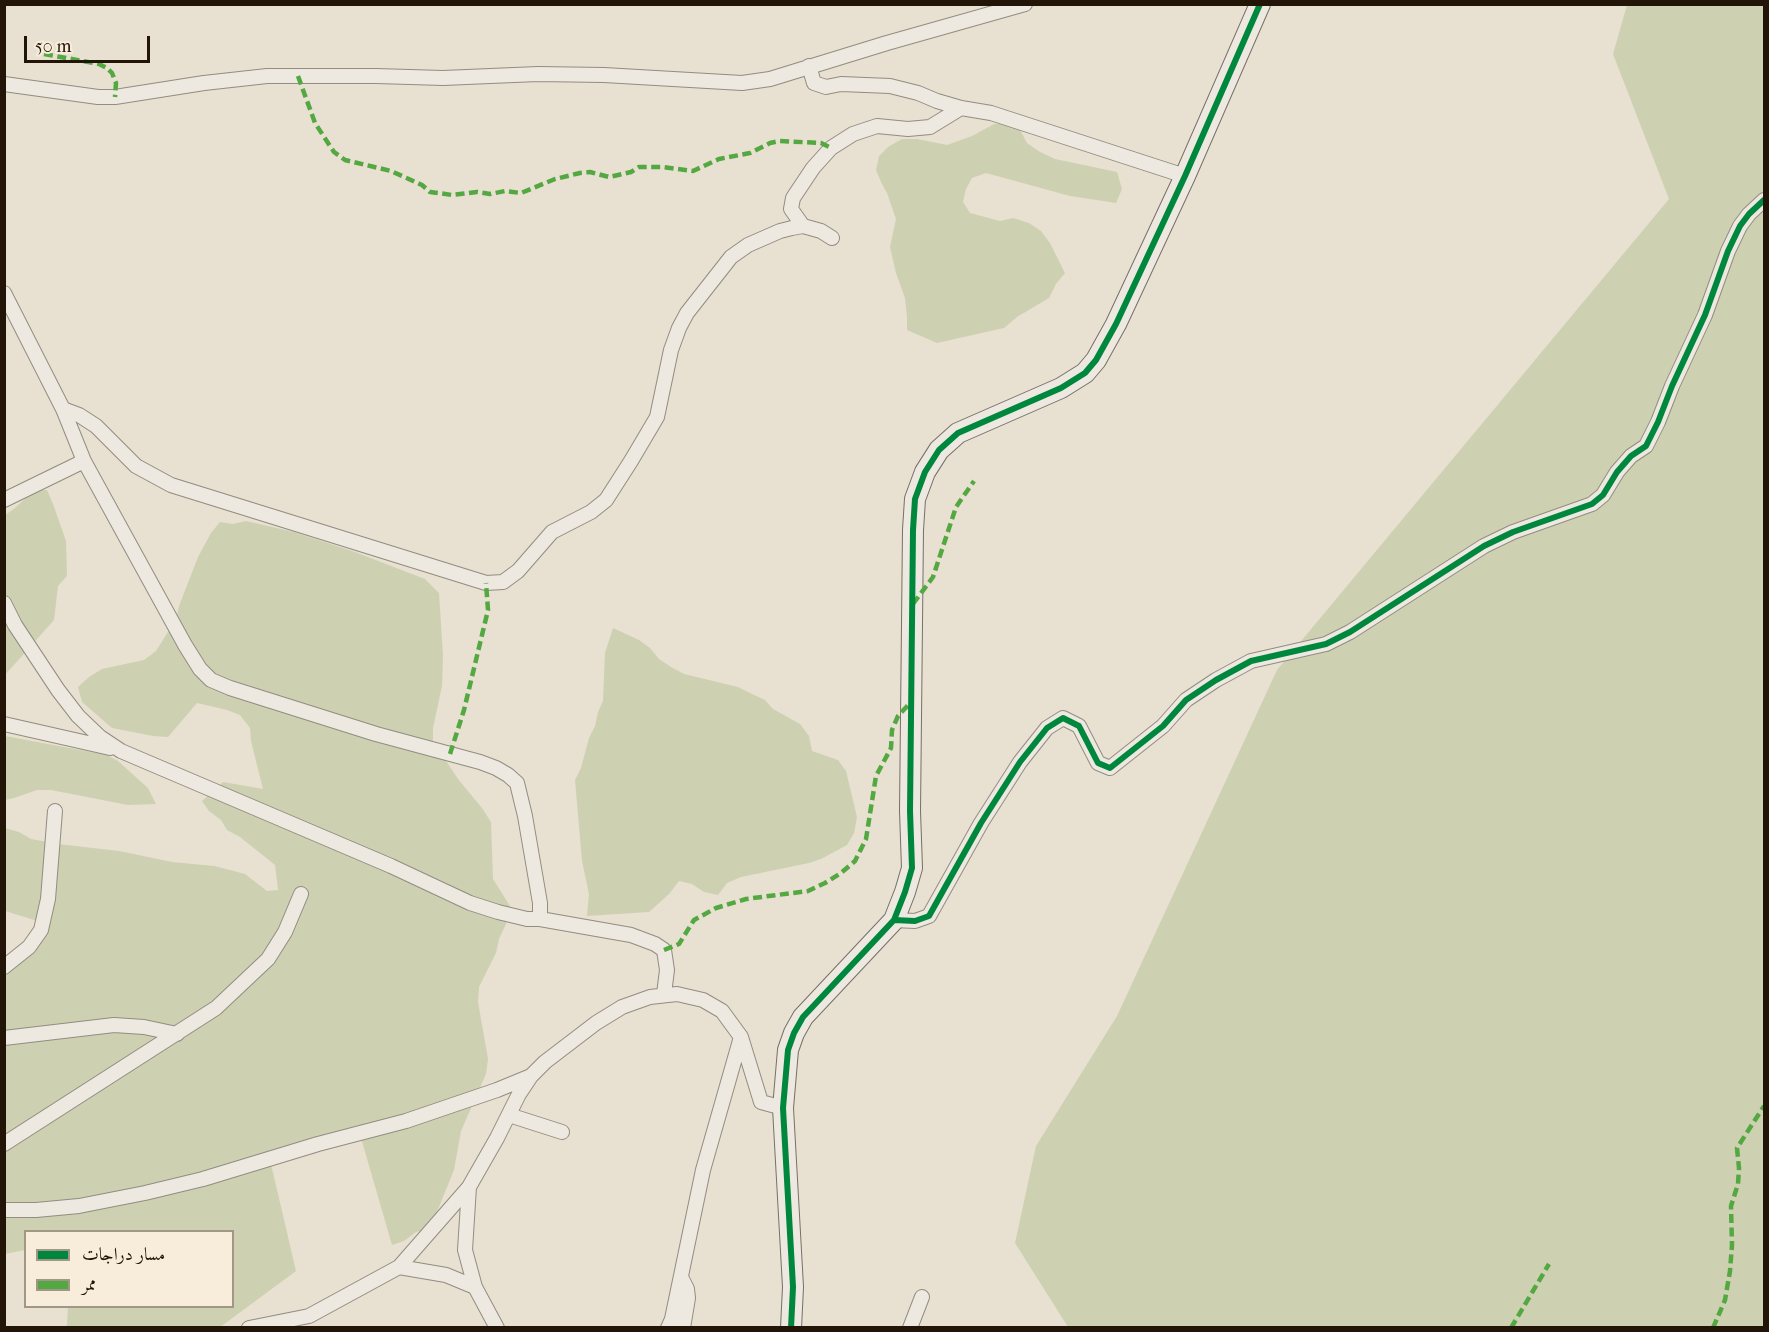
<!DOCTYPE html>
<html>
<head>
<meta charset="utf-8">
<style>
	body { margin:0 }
	#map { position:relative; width:1769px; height:1332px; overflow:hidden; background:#e8e0d0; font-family:"IM FELL French Canon",Amiri,serif }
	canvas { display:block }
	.frame { position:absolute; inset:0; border:6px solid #221407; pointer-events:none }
	.legend { position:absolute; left:24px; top:1230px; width:210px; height:78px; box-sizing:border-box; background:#f7edda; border:2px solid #a29686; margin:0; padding:8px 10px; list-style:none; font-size:18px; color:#221407 }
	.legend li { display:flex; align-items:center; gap:12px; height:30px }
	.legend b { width:30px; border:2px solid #a29686 }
	.scale { position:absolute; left:24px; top:36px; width:126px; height:27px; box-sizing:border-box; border:3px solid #221407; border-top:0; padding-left:8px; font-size:18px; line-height:21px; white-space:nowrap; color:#221407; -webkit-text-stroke:4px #f7edda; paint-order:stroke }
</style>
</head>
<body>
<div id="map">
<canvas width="1769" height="1332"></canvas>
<div class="frame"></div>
<ul class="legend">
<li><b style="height:8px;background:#00873e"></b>مسار دراجات</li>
<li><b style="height:8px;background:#53a841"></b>ممر</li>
</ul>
<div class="scale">50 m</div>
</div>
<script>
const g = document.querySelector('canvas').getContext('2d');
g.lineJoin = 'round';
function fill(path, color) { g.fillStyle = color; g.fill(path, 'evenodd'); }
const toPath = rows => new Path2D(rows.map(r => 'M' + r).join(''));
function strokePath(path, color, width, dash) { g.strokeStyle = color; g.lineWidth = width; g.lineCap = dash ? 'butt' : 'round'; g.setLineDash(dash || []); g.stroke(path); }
const green = toPath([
	[1627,5,1764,5,1764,1327,1068,1327,1015,1243,1036,1146,1117,1016,1277,670,1669,199,1613,54],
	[1007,123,1020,130,1027,143,1040,152,1055,159,1117,172,1122,189,1116,203,1070,196,986,173,972,178,966,189,963,202,970,213,1000,221,1013,218,1029,223,1041,231,1050,243,1065,273,1056,284,1049,298,1017,317,1004,328,937,343,907,330,907,316,905,298,896,273,890,247,896,219,887,193,881,182,876,170,879,156,888,147,902,139,917,139,947,145,972,136,994,124],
	[34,490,47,490,53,504,66,541,67,576,58,586,54,620,5,675,5,515,15,508],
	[246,521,294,532,355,552,425,579,439,593,443,656,442,686,433,728,433,741,458,779,482,808,491,822,493,879,510,906,506,924,499,939,496,953,479,987,478,1002,488,1059,486,1074,461,1131,454,1170,430,1229,416,1232,404,1241,392,1245,361,1138,271,1164,296,1271,223,1325,217,1328,65,1327,67,1325,68,1307,232,1306,232,1232,26,1232,25,1250,5,1254,4,959,36,936,41,922,5,911,5,828,19,832,31,839,58,844,119,851,172,862,214,866,230,870,245,874,267,891,278,890,275,865,240,837,227,830,221,820,209,811,202,801,223,782,263,789,251,741,250,728,240,715,227,710,197,703,168,737,153,736,112,728,82,702,78,687,89,677,102,669,144,660,156,651,176,619,179,606,198,557,211,533,220,522,233,524],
	[613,628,639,640,650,648,659,659,671,667,684,674,738,687,750,693,765,700,773,709,800,724,809,736,812,751,838,760,846,771,857,817,854,833,847,845,821,859,809,863,741,877,727,883,718,895,704,892,692,884,679,881,669,894,649,912,587,916,589,894,582,861,575,780,581,768,589,738,595,726,598,712,603,701,605,653],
	[5,736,107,755,118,761,148,788,156,804,128,805,51,790,37,790,14,798,5,800]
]);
const street = toPath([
	[809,66,814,83,826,87,841,84,890,86,918,93,937,101,961,108,991,113,1185,176],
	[4,84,98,97,115,97,204,83,267,76,376,76,443,78,538,74,604,75,742,83,770,79,887,43,1025,4],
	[803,226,791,209,793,198,813,168,831,148,853,134,877,126,908,129,930,127,961,108],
	[4,293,63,409,84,461,185,645,200,669,211,680,230,688,376,734,480,762,496,768,508,775,517,783,525,816,540,903,540,919,631,935,655,944,664,950,667,970,664,994],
	[63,409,79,415,96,426,136,466,171,485,486,583,503,582,518,571,552,532,591,512,606,500,631,461,657,417,671,350,679,328,687,313,731,257,748,245,780,231,792,228,803,226,821,231,832,238],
	[4,500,84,461],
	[4,603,15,625,58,690,78,716,100,737,121,751,391,866,470,903,498,912,527,919,540,919],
	[4,724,110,748],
	[894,920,915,921,929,916,981,823,1020,762,1047,728,1063,718,1079,726,1098,763,1110,768,1163,726,1186,700,1216,680,1251,661,1326,644,1350,632,1484,546,1513,532,1592,504,1603,495,1617,472,1631,456,1646,446,1658,422,1672,386,1705,315,1728,251,1740,226,1749,214,1764,200],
	[4,967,29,947,41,930,48,899,55,811],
	[4,1038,114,1025,144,1027,177,1034],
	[509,1115,562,1132],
	[4,1144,216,1008,268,959,285,932,301,894],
	[469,1187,465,1250,475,1287,497,1328],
	[4,1210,36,1210,79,1206,145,1193,203,1179,318,1144,406,1121,497,1090,531,1076],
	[399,1267,446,1275,475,1287],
	[681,1277,687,1289,688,1298,683,1328],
	[249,1328,309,1316,399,1267,469,1187,497,1138,519,1094,531,1076,545,1062,596,1023,622,1007,650,997,677,994,703,1000,722,1011,741,1037,761,1102,783,1108],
	[668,1328,672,1319,703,1170,741,1037],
	[910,1328,922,1297]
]);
const secondary = toPath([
	[791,1328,793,1287,783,1108,788,1050,794,1033,803,1017,894,920,905,892,912,868,910,811,913,530,915,499,925,472,939,450,958,433,1061,388,1085,373,1096,360,1116,324,1185,176,1260,4]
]);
const quiet = toPath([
	[44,54,99,64,107,68,112,73,116,83,115,97],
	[298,76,315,123,334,152,345,160,391,171,422,185,430,192,438,193,452,195,477,192,490,194,505,191,521,193,555,179,580,173,590,172,609,177,631,172,639,167,663,167,693,171,719,159,750,153,770,143,779,141,821,143,831,148],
	[913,604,933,577,956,507,974,481],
	[450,754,464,710,488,610,486,583],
	[664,950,679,944,694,920,716,908,746,899,808,891,825,883,841,873,855,861,866,839,876,776,891,748,892,730,898,716,911,702],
	[1511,1328,1549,1264],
	[1713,1328,1725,1300,1730,1271,1732,1245,1731,1206,1738,1184,1739,1168,1737,1148,1764,1106]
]);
const cycleway = toPath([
	[894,920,915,921,929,916,981,823,1020,762,1047,728,1063,718,1079,726,1098,763,1110,768,1163,726,1186,700,1216,680,1251,661,1326,644,1350,632,1484,546,1513,532,1592,504,1603,495,1617,472,1631,456,1646,446,1658,422,1672,386,1705,315,1728,251,1740,226,1749,214,1764,200],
	[791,1328,793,1287,783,1108,788,1050,794,1033,803,1017,894,920,905,892,912,868,910,811,913,530,915,499,925,472,939,450,958,433,1061,388,1085,373,1096,360,1116,324,1185,176,1260,4]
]);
fill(green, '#cdd1b1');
strokePath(street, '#928c81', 16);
strokePath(secondary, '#767066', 22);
strokePath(street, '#ede8e0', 14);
strokePath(secondary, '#ede8e0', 20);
strokePath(quiet, '#53a841', 4.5, [9, 4.5]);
strokePath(cycleway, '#00873e', 6);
</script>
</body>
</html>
